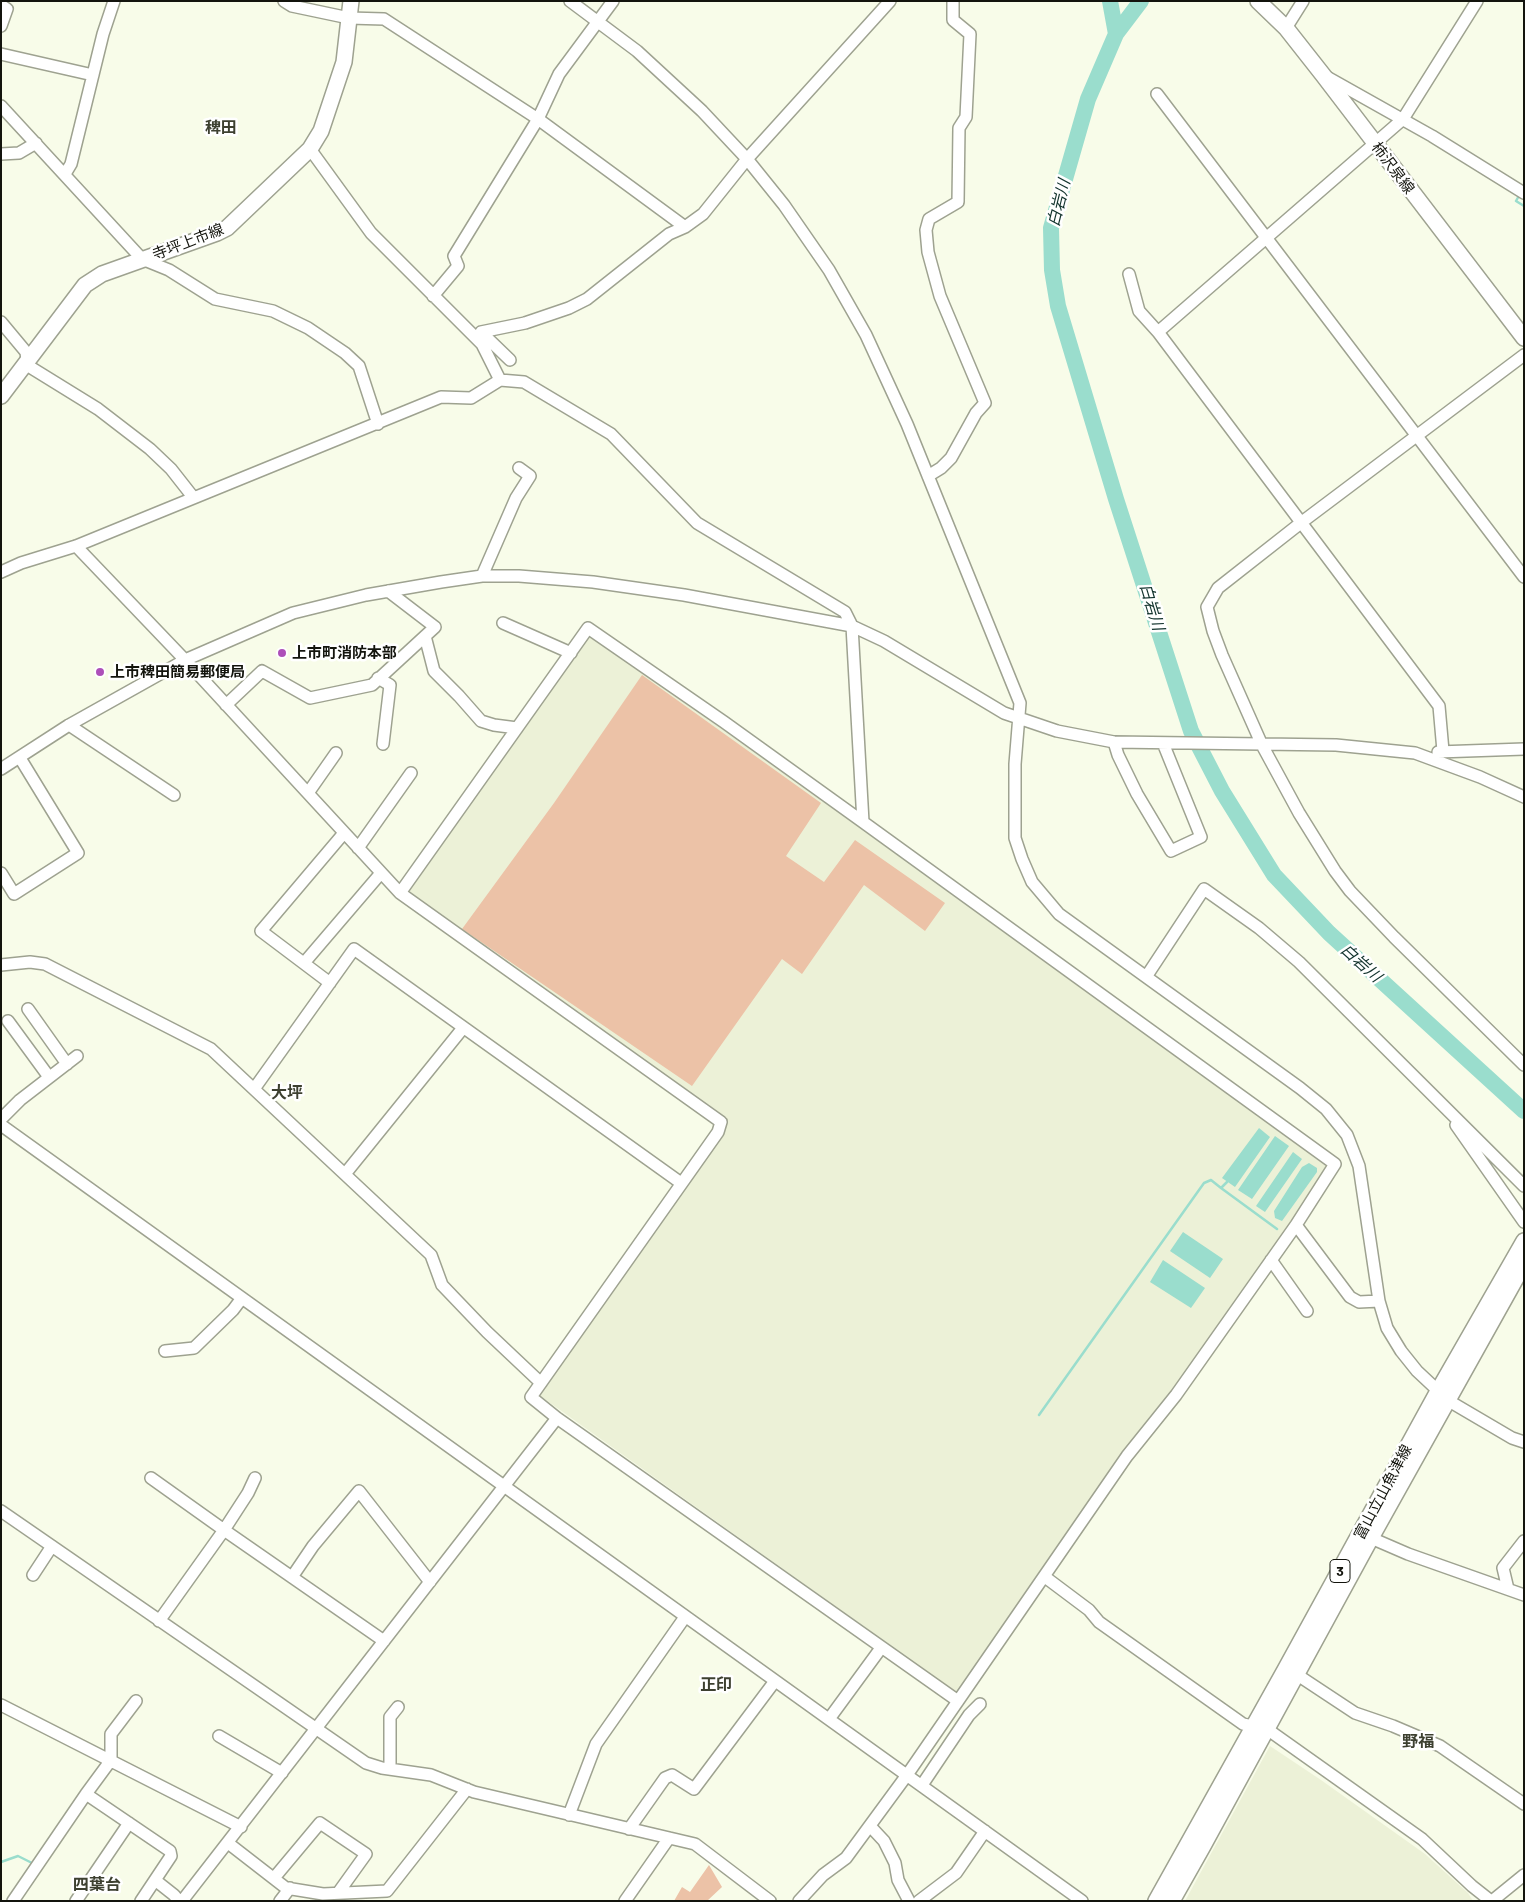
<!DOCTYPE html>
<html>
<head>
<meta charset="utf-8">
<style>
	body { margin:0 }
	#map { position:relative; width:1525px; height:1902px; overflow:hidden; background:#f8fce9; font-family:Barlow,sans-serif }
	canvas { display:block }
	.frame { position:absolute; inset:0; border:2px solid #13140d; pointer-events:none }
</style>
</head>
<body>
<div id="map">
<canvas width="1525" height="1902"></canvas>
<div class="frame"></div>
</div>
<script>
const g = document.querySelector('canvas').getContext('2d');
g.lineJoin = 'round';
function fill(path, color) { g.fillStyle = color; g.fill(path, 'evenodd'); }
const toPath = rows => new Path2D(rows.map(r => 'M' + r).join(''));
function strokePath(path, color, width, dash) { g.strokeStyle = color; g.lineWidth = width; g.lineCap = dash ? 'butt' : 'round'; g.setLineDash(dash || []); g.stroke(path); }
function label(font, color, halo, rows, align = 'center') {
  g.font = font + ' Barlow,"Noto Sans JP",sans-serif'; g.lineWidth = 5; g.setLineDash([]); g.textBaseline = 'middle'; g.strokeStyle = halo; g.fillStyle = color; for (const [text, x, y, turn = 0] of rows) {
    g.save(); g.translate(x, y); g.rotate((+turn || 0) * Math.PI / 180); g.textAlign = isNaN(turn) ? turn : align; if (halo) g.strokeText(text, 0, 0); g.fillText(text, 0, 0); g.restore();
  }
}
const built = toPath([
	[588,634,1014,936,1330,1166,1195,1360,957,1693,539,1395,725,1129,727,1118,406,892],
	[1270,1746,1321,1780,1425,1854,1468,1893,1473,1901,1185,1901]
]);
const green = toPath([
	[642,675,821,803,786,856,824,882,855,840,945,903,925,931,864,885,802,974,782,959,692,1086,462,929,554,803],
	[709,1865,722,1887,707,1901,674,1901,682,1887,690,1892]
]);
const water = toPath([
	[1259,1128,1270,1137,1235,1187,1222,1178],
	[1275,1136,1289,1146,1252,1199,1238,1190],
	[1293,1152,1302,1159,1265,1212,1256,1206],
	[1309,1163,1317,1168,1317,1172,1282,1221,1275,1218,1274,1211,1302,1167],
	[1183,1232,1223,1259,1210,1278,1170,1251],
	[1163,1260,1205,1288,1191,1308,1150,1282]
]);
const stream = toPath([
	[1520,194,1516,201,1524,206],
	[1227,1182,1221,1188,1277,1229],
	[1039,1415,1204,1183,1211,1180,1221,1188],
	[1,1862,18,1856,32,1863]
]);
const river = toPath([
	[1110,1,1116,34],
	[1141,1,1116,34,1088,99,1051,228,1052,270,1058,306,1116,499,1191,731,1222,791,1274,875,1329,933,1524,1111]
]);
const minor = toPath([
	[284,1,292,6,349,18,384,19,538,119,685,227],
	[570,1,637,51,702,111,747,159,784,205,829,270,866,335,907,424,1020,703,1015,764,1015,838,1022,859,1032,882,1059,914,1300,1088,1326,1109,1347,1135,1359,1166,1379,1301,1387,1328,1401,1351,1417,1371,1449,1401,1512,1438,1524,1442],
	[1,5,7,9,1,26],
	[1286,28,1303,1],
	[1,54,93,75],
	[1327,77,1432,136,1524,193],
	[1157,94,1524,577],
	[1,106,142,259,169,270,215,299,273,311,308,328,345,353,359,366,378,424],
	[310,149,371,233,482,344,500,380,524,382,611,434,697,523,845,612,852,626,863,822],
	[1,154,19,153,36,143],
	[65,174,71,164,103,34,114,1],
	[1129,274,1139,311,1158,332,1439,706,1443,751],
	[433,296,458,266,454,256,538,119,559,74,613,1],
	[1,322,26,352,27,360,30,367,98,409,150,449,171,469,193,497],
	[481,332,525,323,569,308,587,299,669,234,685,227,703,214,747,159,890,1],
	[481,332,510,360],
	[1158,332,1403,119,1477,1],
	[1524,355,1302,522,1218,588,1207,607,1213,631,1222,655,1262,745,1299,813,1335,871,1350,891,1394,937,1524,1065],
	[928,476,941,468,951,458,976,413,985,403,940,296,928,252,926,230,929,219,958,202,959,128,966,117,970,34,953,20,953,1],
	[76,546,185,660,400,893,721,1122,718,1132,531,1397,557,1418,958,1701,1127,1456,1176,1395,1296,1225,1335,1164,863,822,724,722,588,628,400,893],
	[1,572,21,563,76,546,441,397,471,398,500,380],
	[482,576,516,498,530,476,519,468],
	[503,623,571,653],
	[425,636,434,671,459,696,481,721,494,725,517,728],
	[378,678,390,685,383,744],
	[226,705,262,671,310,698,372,685,435,627,388,591],
	[69,725,174,795],
	[1114,742,1118,755,1137,794,1171,851,1201,837,1163,743],
	[1438,752,1524,749],
	[1,769,69,725,185,660,293,613,366,595,441,582,482,576,519,576,593,582,684,595,852,626,884,641,1004,713,1057,731,1114,742,1336,745,1415,753,1480,777,1524,797],
	[308,793,336,753],
	[358,848,411,773],
	[1,873,14,894,78,853,20,758],
	[304,963,381,873],
	[1,965,30,962,45,964,211,1049,431,1255,442,1285,487,1332,541,1383],
	[1146,977,1204,889,1259,928,1299,962,1524,1186],
	[330,983,261,931,344,833],
	[28,1009,67,1064],
	[8,1021,49,1077],
	[254,1089,354,949,681,1183],
	[1,1119,20,1100,77,1056],
	[1,1125,1082,1901],
	[1456,1125,1524,1222],
	[345,1174,463,1028],
	[1296,1225,1350,1297,1359,1302,1379,1301],
	[1271,1260,1307,1311],
	[165,1351,194,1348,233,1310,242,1298],
	[151,1478,224,1530,248,1493,255,1478],
	[1,1511,366,1763,382,1768,431,1775,474,1792,695,1844,770,1901],
	[1371,1538,1408,1554,1524,1595],
	[33,1575,52,1546],
	[292,1577,313,1546,359,1491,430,1582],
	[1045,1577,1089,1610,1099,1622,1243,1724,1267,1729,1422,1839,1472,1886,1491,1901],
	[1508,1589,1503,1568,1524,1541],
	[159,1621,224,1530,384,1641],
	[1296,1674,1355,1713,1393,1726,1440,1746,1524,1804],
	[136,1701,111,1734,111,1760,86,1794,170,1851,171,1856,155,1880],
	[1,1705,241,1827],
	[829,1719,881,1648],
	[219,1736,282,1773],
	[390,1769,390,1717,398,1707],
	[922,1785,969,1715,980,1704],
	[569,1815,596,1744,685,1617],
	[870,1826,884,1841,895,1863,898,1880,909,1901],
	[629,1829,665,1778,672,1775,694,1789,775,1681],
	[228,1843,286,1888,323,1894,387,1891,467,1789],
	[274,1878,320,1823,366,1854,338,1893],
	[13,1901,86,1794],
	[76,1901,129,1823],
	[141,1901,155,1880,174,1895,179,1901],
	[182,1901,557,1418],
	[280,1901,290,1888],
	[625,1901,669,1838],
	[799,1901,823,1875,846,1858,907,1775,958,1701],
	[919,1901,956,1873,985,1831],
	[1492,1901,1524,1875]
]);
const major = toPath([
	[1258,1,1286,28,1323,75,1524,338],
	[1,396,85,285,102,274,217,233,227,228,310,149,321,131,344,62,351,1],
	[1156,1901,1285,1670,1438,1391,1524,1241],
	[1172,1901,1203,1846,1371,1538,1524,1264]
]);
const markers = [
	[282,653,5,"#ad4fb9"],
	[100,672,5,"#ad4fb9"]
];
const shields = [
	[1340,1571,20]
];
const shieldNames = [
	["3",1340,1571]
];
const streetNames = [
	["柿沢泉線",1393,168,53],
	["寺坪上市線",188,242,-21],
	["富山立山魚津線",1383,1492,-62]
];
const poiNames = [
	["上市町消防本部",292,653],
	["上市稗田簡易郵便局",110,672]
];
const neighbourhoodNames = [
	["稗田",221,128],
	["大坪",287,1093],
	["正印",716,1685],
	["野福",1418,1742],
	["四葉台",97,1885]
];
const waterNames = [
	["白岩川",1059,203,-76],
	["白岩川",1152,607,73],
	["白岩川",1361,963,42]
];
fill(built, '#ecf1d7');
fill(green, '#ecc2a7');
fill(water, '#9addcd');
strokePath(stream, '#9addcd', 2.5);
strokePath(river, '#9addcd', 16);
strokePath(minor, '#9ea290', 14);
strokePath(major, '#9ea290', 18);
strokePath(minor, '#fff', 11);
strokePath(major, '#fff', 15);
for (const [x, y, r, color] of markers) { const dot = new Path2D(); dot.arc(x, y, r, 0, 2 * Math.PI); g.fillStyle = color; g.fill(dot); strokePath(dot, '#fff', 2); }
for (const [x, y, w] of shields) { const box = new Path2D(); box.roundRect(x - w / 2, y - 11.5, w, 23, 4); g.fillStyle = '#fff'; g.fill(box); strokePath(box, '#13140d', 1); }
label('bold 14px', '#13140d', null, shieldNames);
label('15px', '#13140d', '#fff', streetNames);
label('bold 15px', '#13140d', '#fff', poiNames, 'left');
label('bold 16px', '#3d4030', '#fff', neighbourhoodNames);
label('italic 16px', '#10312b', '#fff', waterNames);
</script>
</body>
</html>
